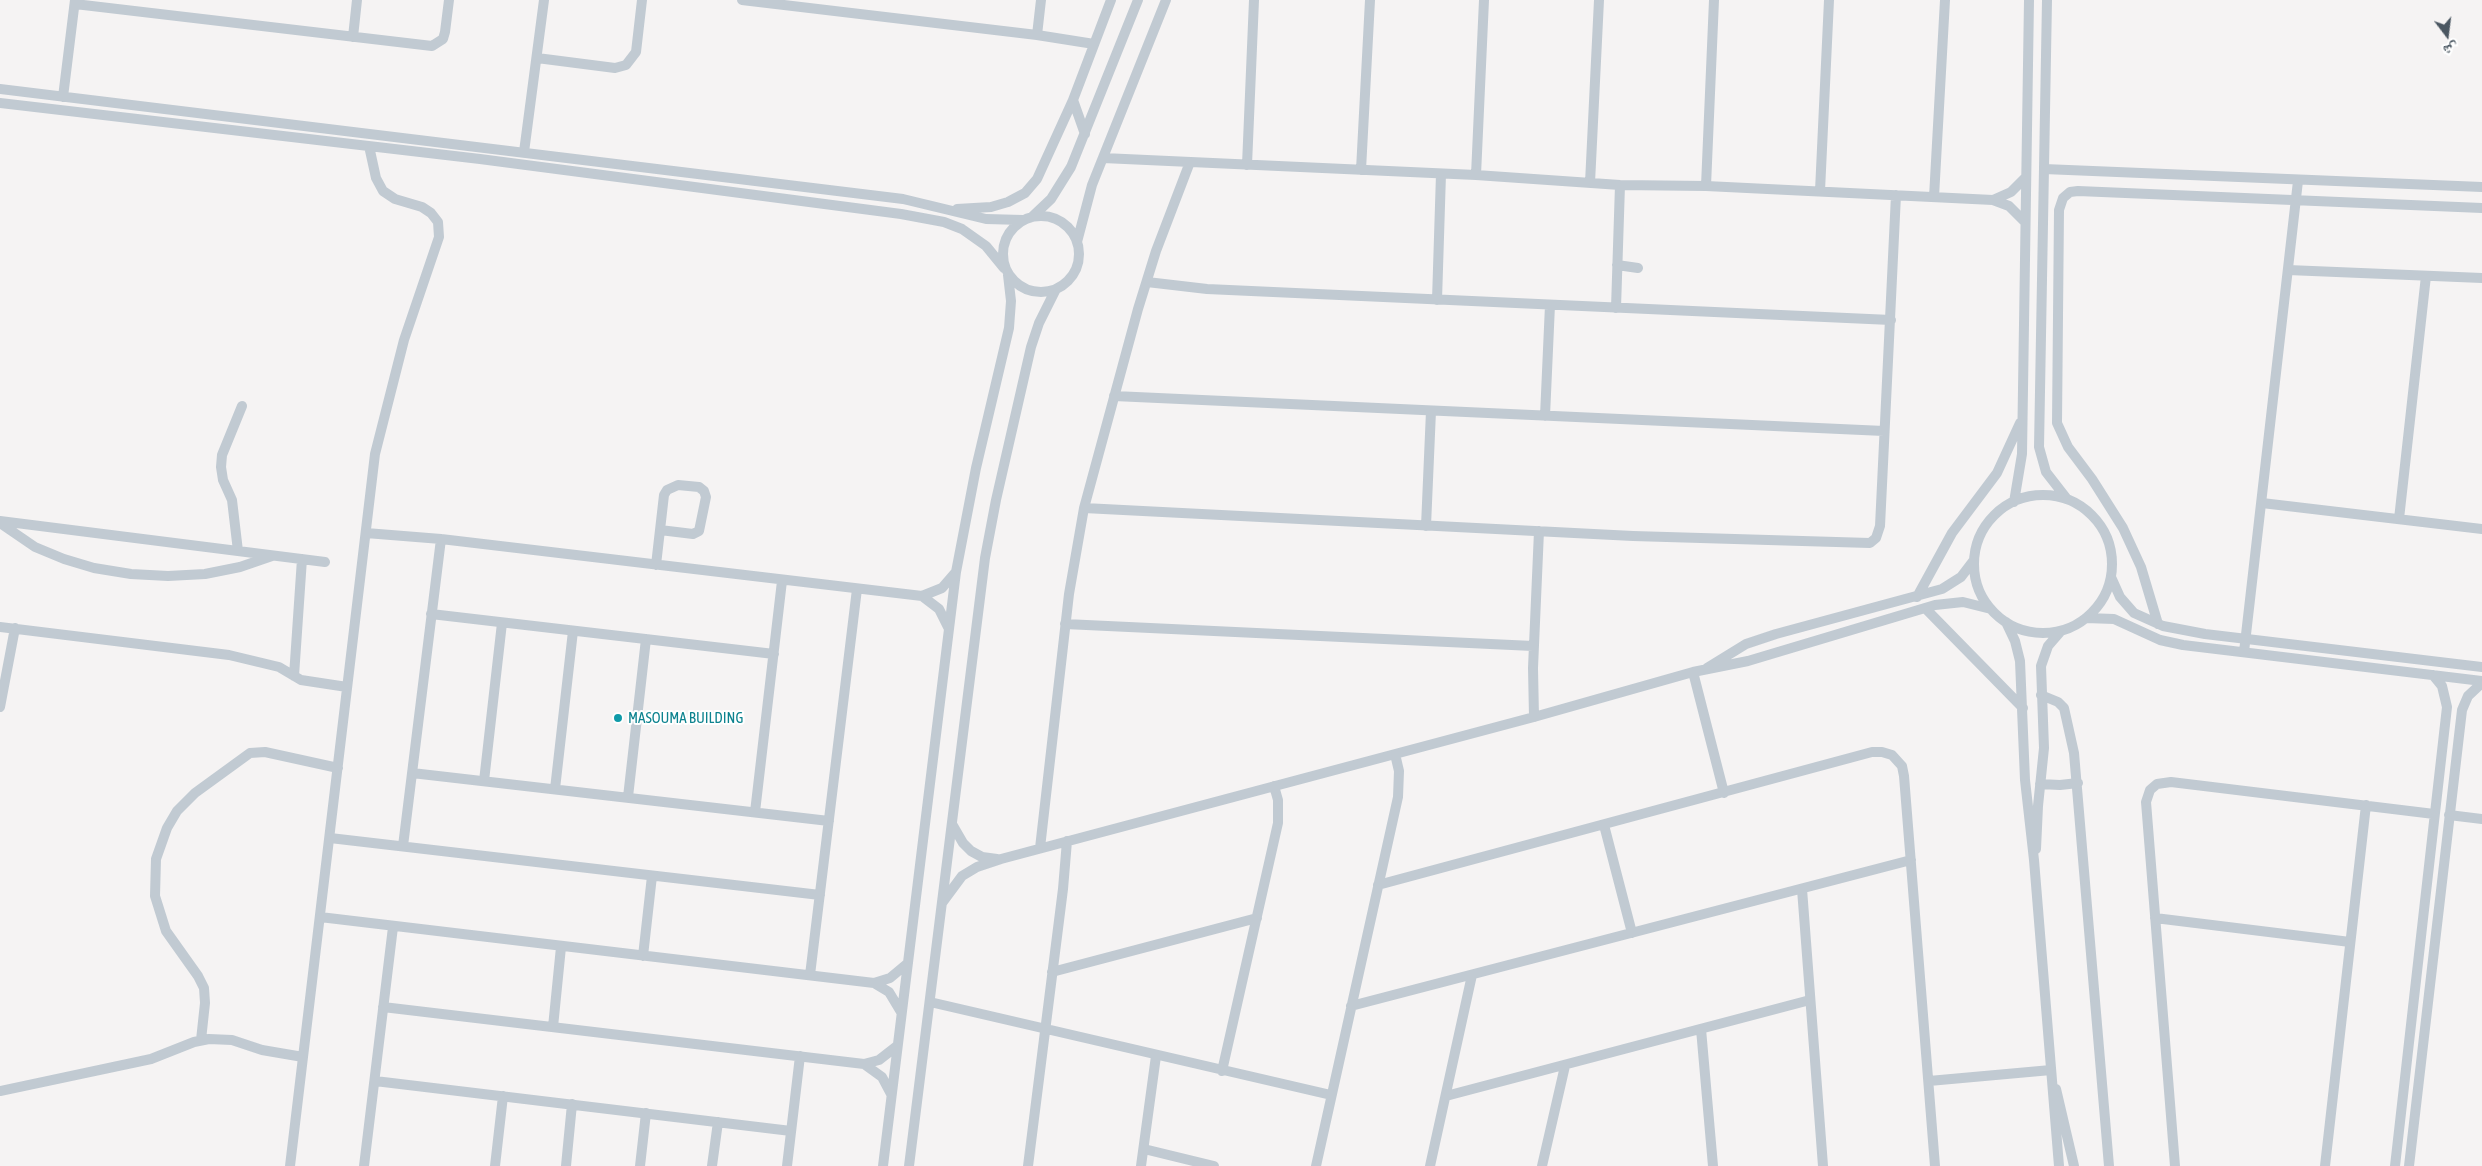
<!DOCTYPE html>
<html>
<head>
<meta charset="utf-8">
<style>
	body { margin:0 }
	#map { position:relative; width:2482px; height:1166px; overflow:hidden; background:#f5f3f3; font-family:"Asap Condensed","Noto Naskh Arabic",sans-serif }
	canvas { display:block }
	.north { position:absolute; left:2422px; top:10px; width:50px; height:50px; -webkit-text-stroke:4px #fff; paint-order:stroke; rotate:165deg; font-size:14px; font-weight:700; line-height:20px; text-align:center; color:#4a5661 }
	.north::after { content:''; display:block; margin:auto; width:18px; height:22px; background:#4a5661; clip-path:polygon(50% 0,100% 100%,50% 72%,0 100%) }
</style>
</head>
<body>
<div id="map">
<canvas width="2482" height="1166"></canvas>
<div class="north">ش</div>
</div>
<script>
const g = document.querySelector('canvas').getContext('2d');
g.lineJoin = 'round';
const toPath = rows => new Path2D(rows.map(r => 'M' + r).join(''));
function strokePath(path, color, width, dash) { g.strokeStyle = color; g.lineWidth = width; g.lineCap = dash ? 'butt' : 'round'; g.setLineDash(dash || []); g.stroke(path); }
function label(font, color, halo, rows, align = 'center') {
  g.font = font + ' "Asap Condensed",sans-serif'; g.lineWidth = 4; g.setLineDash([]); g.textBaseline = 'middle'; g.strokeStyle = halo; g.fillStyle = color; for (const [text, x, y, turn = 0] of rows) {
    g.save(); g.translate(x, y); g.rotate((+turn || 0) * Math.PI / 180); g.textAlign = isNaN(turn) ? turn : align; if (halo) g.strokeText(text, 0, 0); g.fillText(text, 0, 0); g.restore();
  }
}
const minor = toPath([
	[742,0,1037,35,1094,44],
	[2047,0,2039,447,2046,472,2067,499],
	[75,4,432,46,443,39,445,32,449,0],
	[1037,35,1041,0],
	[353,37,357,0],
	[537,58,615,68,626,65,636,52,642,0],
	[0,89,903,199,986,219,1023,220],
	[63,97,75,0],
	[1073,100,1085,134],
	[0,103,480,159,901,214,944,222,962,229,986,246,1004,268],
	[524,152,544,0],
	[1103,158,1476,175,1620,185,1706,186,1993,200,2009,206,2024,221],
	[1247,165,1254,0],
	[2044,169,2482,187],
	[1361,170,1370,0],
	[1476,175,1484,0],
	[1590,183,1599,0],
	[1706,186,1714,0],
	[1820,191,1829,0],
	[1934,197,1945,0],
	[1993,200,2011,192,2025,178],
	[957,209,991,207,1008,202,1025,193,1037,179,1073,100,1111,0],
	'1003 254a38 38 0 1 1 76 0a38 38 0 1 1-76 0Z',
	[1032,217,1051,199,1071,167,1138,0],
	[1077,242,1092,185,1166,0],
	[1617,265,1638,268],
	[2288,270,2482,278],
	[1147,282,1207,289,1891,320],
	[1437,300,1441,174],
	[1616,308,1620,185],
	[1114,396,1884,431],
	[1545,416,1550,305],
	'1974 564a69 69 0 1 1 138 0a69 69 0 1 1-138 0Z',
	[2014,502,2022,454,2029,0],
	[2262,503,2482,529],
	[1084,508,1633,536,1870,543,1876,538,1880,526,1896,195],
	[2399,519,2426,276],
	[0,521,325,562],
	[0,523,35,547,64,559,94,568,131,574,168,576,205,574,240,567,272,556],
	[1426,526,1431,411],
	[366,533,441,539,922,596,942,588,955,573],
	[238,551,232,500,223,480,221,467,222,455,242,406],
	[656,565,664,495,667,490,678,485,699,487,704,491,706,497,699,531,693,534,660,530],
	[2111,577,2120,597,2134,613,2163,626,2205,634,2482,667],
	[922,596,939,609,948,627],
	[1917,597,1952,533,1997,473,2020,423],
	[1925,608,2023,708],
	[431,614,774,654],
	[2086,618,2114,619,2160,640,2183,645,2482,681],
	[2006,622,2015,641,2020,661,2025,780,2034,860,2059,1166],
	[1065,624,1533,646],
	[2158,624,2141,567,2123,528,2092,479,2068,447,2057,423,2059,210,2063,198,2070,192,2078,191,2482,208],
	[0,627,229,655,279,667,301,680,347,687],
	[2244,652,2298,181],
	[1707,668,1746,644,1776,634,1942,589,1961,577,1974,560],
	[1693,672,1724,793],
	[294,676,302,559],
	[2041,695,2058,702,2064,708,2074,753,2109,1166],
	[0,707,15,628],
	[1534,717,1533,668,1539,531],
	[412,773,829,821],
	[484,781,502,623],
	[2040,784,2060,785,2078,783],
	[555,789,573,631],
	[628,797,646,639],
	[755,812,782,581],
	[2449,815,2482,819],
	[952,824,963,843,971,851,982,857,997,859],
	[1604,825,1632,933],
	[330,838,820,895],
	[403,846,441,539],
	[1040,848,1069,594,1084,508,1138,309,1156,251,1190,162],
	[2036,849,2038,806,2044,748,2041,666,2048,646,2061,631],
	[1378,885,1872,752,1882,752,1892,755,1902,766,1904,776,1935,1166],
	[1802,889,1823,1166],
	[942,903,962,876,977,867,1001,859,1534,717,1693,672,1748,661,1935,605,1963,602,1991,609],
	[320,917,874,983,889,992,901,1012],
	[2155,918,2350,942],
	[643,956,652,876],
	[1052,972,1257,918],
	[810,975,857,589],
	[874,983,890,978,908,963],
	[930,1002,1331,1095],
	[1351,1006,1911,860],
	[383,1007,864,1064,879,1060,897,1046],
	[553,1027,561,947],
	[1701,1029,1713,1166],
	[201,1040,205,1003,204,988,198,976,166,931,155,896,156,859,167,828,177,811,195,793,250,753,265,752,338,768],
	[864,1064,882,1077,891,1094],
	[1222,1071,1278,823,1278,800,1274,786],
	[375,1081,791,1131],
	[1929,1081,2051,1070],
	[2056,1089,2074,1166],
	[0,1091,151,1059,194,1042,209,1039,232,1040,262,1050,303,1057],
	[1446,1096,1810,1000],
	[1144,1149,1214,1166],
	[290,1166,375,454,404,340,439,237,438,222,431,213,422,207,395,199,383,191,376,178,369,146],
	[364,1166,393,927],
	[495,1166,503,1096],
	[566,1166,572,1104],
	[640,1166,646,1113],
	[712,1166,718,1122],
	[787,1166,800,1056],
	[883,1166,956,572,976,468,1009,328,1011,301,1008,275],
	[909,1166,985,558,996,500,1031,347,1039,323,1056,289],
	[1028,1166,1063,889,1067,841],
	[1141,1166,1156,1056],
	[1316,1166,1398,797,1399,771,1395,754],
	[1430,1166,1472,975],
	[1542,1166,1565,1066],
	[2175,1166,2146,802,2150,790,2157,784,2171,782,2434,814],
	[2325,1166,2366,805],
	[2395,1166,2447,707,2442,686,2433,675],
	[2409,1166,2462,710,2468,696,2482,683]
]);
const markers = [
	[618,718,5,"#0f9aa8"]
];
const cultureNames = [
	["MASOUMA BUILDING",628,718]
];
strokePath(minor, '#c1cad2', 10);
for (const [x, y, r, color] of markers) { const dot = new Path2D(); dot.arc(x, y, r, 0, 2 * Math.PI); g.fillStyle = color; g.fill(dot); strokePath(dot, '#fff', 2); }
label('15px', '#0d838f', '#fff', cultureNames, 'left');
</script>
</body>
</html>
